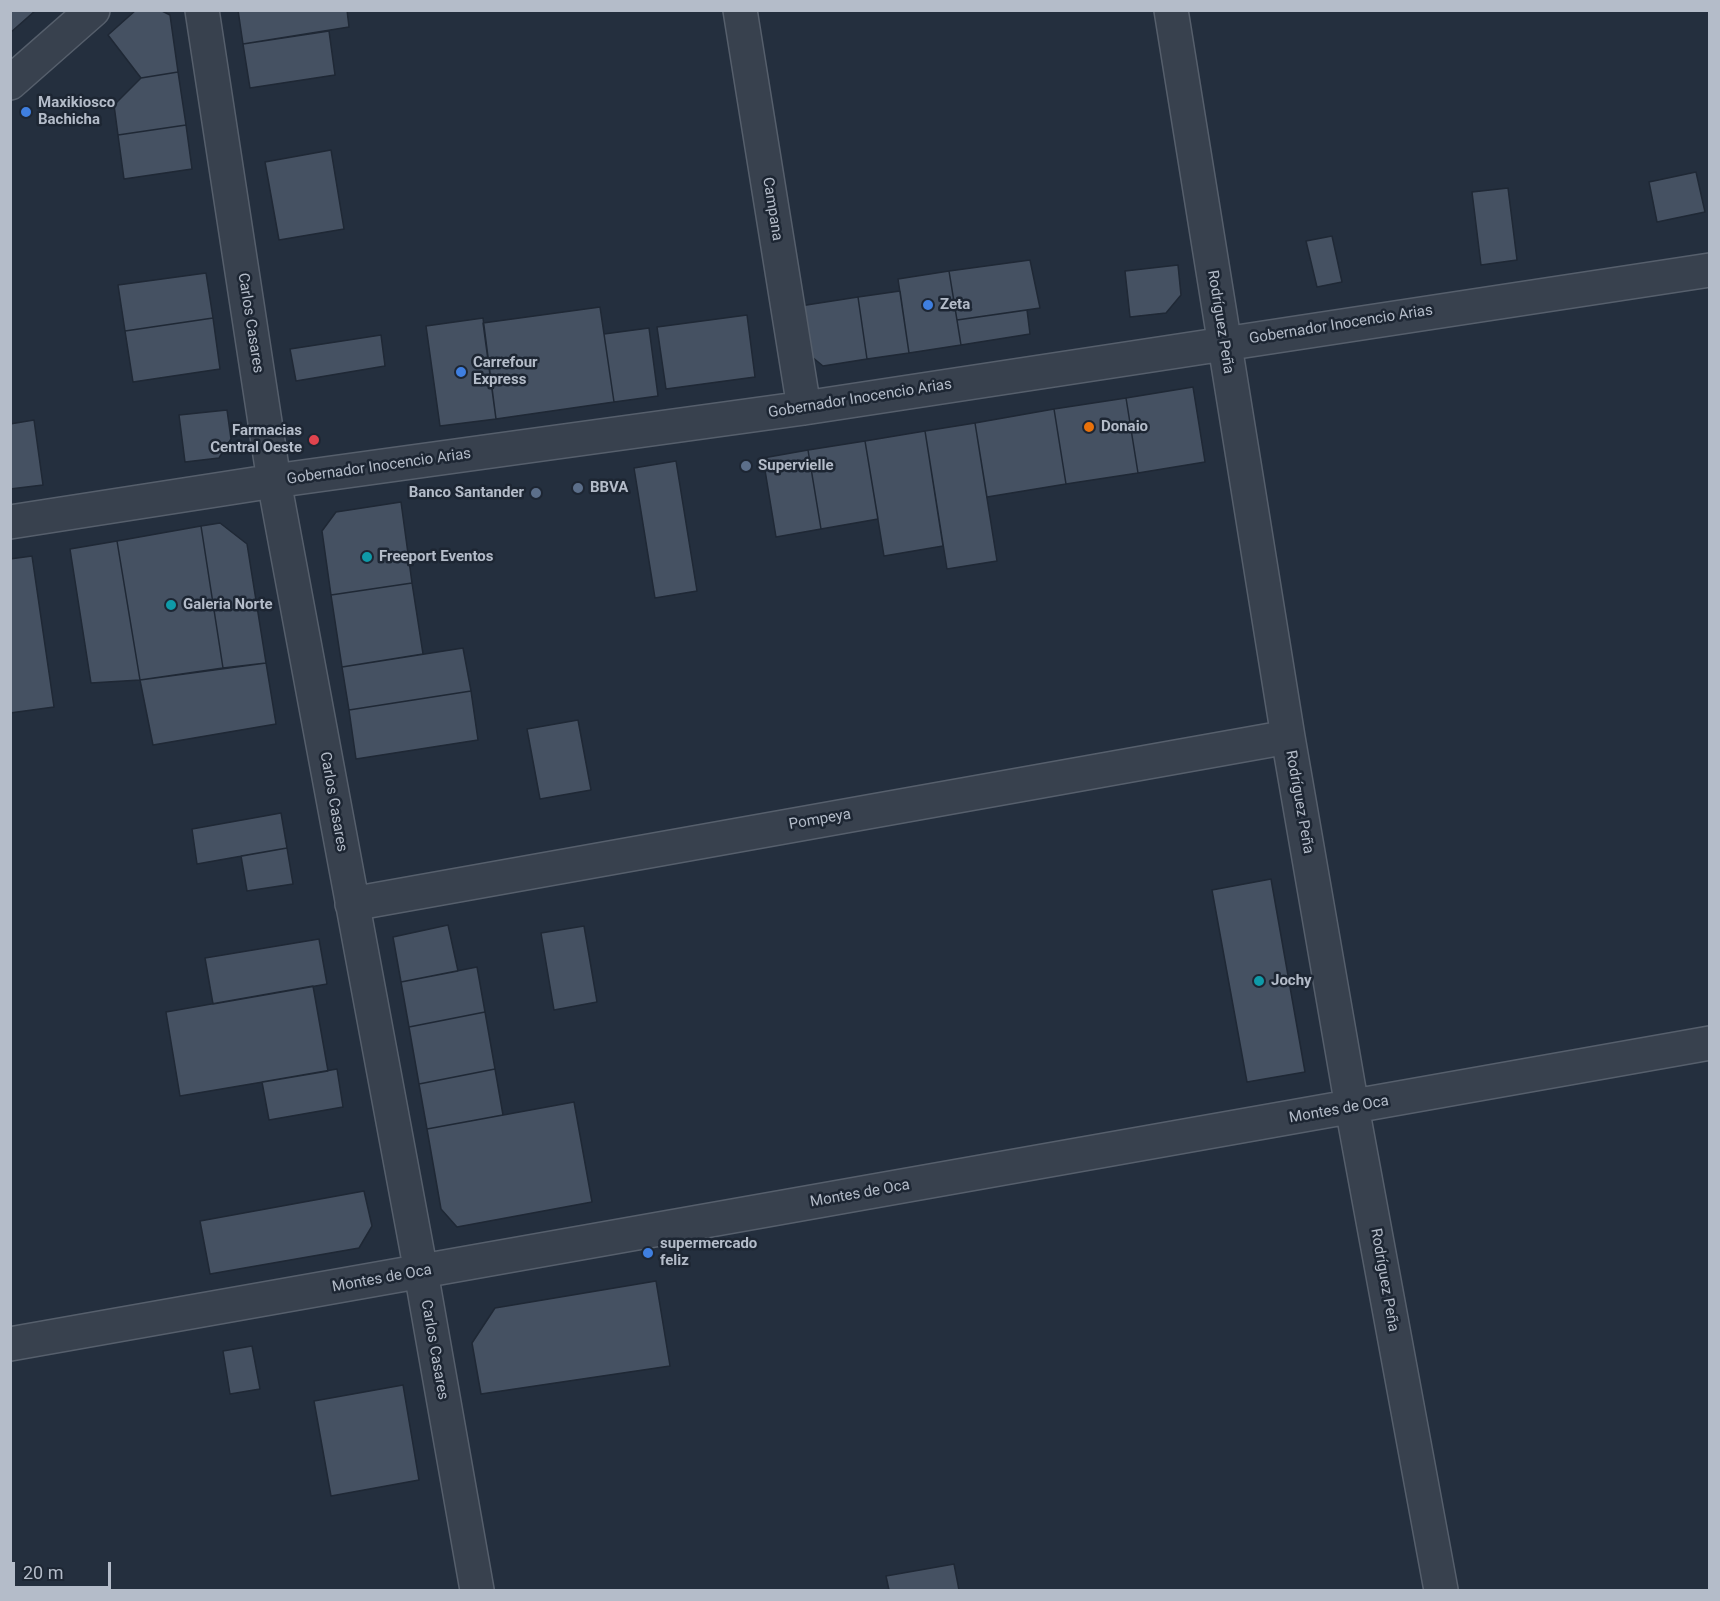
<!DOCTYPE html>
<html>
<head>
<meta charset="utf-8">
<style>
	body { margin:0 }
	#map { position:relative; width:1720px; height:1601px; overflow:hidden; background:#242f3e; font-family:Roboto,sans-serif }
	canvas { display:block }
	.frame { position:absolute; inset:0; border:12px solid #b4bcc9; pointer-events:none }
	.scale { position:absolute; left:12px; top:1562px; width:99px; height:27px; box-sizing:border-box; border:3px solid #b4bcc9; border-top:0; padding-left:8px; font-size:18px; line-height:21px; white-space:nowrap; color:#b4bcc9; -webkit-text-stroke:4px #1d2633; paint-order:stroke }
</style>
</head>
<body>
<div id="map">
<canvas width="1720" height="1601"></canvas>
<div class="frame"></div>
<div class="scale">20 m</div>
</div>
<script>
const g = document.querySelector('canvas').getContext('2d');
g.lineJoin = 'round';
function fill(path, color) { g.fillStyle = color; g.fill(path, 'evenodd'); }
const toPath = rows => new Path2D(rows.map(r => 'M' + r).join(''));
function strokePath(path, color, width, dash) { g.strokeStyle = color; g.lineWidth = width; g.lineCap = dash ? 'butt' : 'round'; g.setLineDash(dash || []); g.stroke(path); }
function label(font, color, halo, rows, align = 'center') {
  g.font = font + ' Roboto,sans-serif'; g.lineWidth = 5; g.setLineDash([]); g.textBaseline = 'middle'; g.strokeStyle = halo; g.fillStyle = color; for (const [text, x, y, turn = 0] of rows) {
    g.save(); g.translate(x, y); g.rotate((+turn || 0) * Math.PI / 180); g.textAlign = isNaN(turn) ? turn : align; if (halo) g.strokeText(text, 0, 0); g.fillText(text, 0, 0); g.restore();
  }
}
const building = toPath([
	[10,10,36,10,10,33,10,10],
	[136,10,160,10,170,15,178,72,141,78,108,35,136,10],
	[238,10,347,10,349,27,243,44,238,10],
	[329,31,335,75,250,88,243,44,329,31],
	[178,72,186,125,118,135,114,105,141,78,178,72],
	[186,125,192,169,124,179,118,135,186,125],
	[331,150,344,229,279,240,265,162,331,150],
	[1696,172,1705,212,1657,222,1649,182,1696,172],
	[1508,188,1517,260,1481,265,1472,192,1508,188],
	[1332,236,1342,282,1317,287,1306,241,1332,236],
	[1030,260,1040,308,957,320,949,271,1030,260],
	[1178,265,1181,295,1166,313,1130,317,1125,271,1178,265],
	[949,271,961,345,909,353,898,279,949,271],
	[206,273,213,318,125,331,118,285,206,273],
	[900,291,909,353,867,359,858,297,900,291],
	[858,297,867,359,823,366,806,352,800,306,858,297],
	[600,307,614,402,496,419,483,323,600,307],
	[1027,310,1030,334,961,345,957,320,1027,310],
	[747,315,755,377,666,389,657,327,747,315],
	[213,318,220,369,133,382,125,331,213,318],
	[483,318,496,419,440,426,426,326,483,318],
	[649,328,658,396,614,402,604,334,649,328],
	[381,335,385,366,296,381,290,349,381,335],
	[1193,387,1205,462,1138,473,1126,398,1193,387],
	[1126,398,1138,473,1066,484,1054,409,1126,398],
	[1054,409,1066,484,987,497,975,423,1054,409],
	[227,410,231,439,219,458,185,462,179,415,227,410],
	[34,420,43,485,10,489,10,424,34,420],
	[975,423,997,561,947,569,925,431,975,423],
	[925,431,943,546,884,556,865,441,925,431],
	[865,441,878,519,821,529,808,450,865,441],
	[808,450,821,529,776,537,763,458,808,450],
	[676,461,697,591,655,598,634,468,676,461],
	[401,502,412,583,331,595,322,531,336,512,401,502],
	[220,523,247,544,266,663,223,668,201,526,220,523],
	[201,526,223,668,140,680,117,541,201,526],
	[117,541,140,680,91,683,70,549,117,541],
	[32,556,54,707,10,713,10,559,32,556],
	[412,583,423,654,342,667,331,595,412,583],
	[463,648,471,691,349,710,342,667,463,648],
	[266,663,276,724,153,745,140,680,266,663],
	[471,691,478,740,356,759,349,710,471,691],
	[578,720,591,790,540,799,527,729,578,720],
	[281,813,287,848,197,864,192,829,281,813],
	[287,848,293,884,247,891,241,856,287,848],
	[1271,879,1305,1072,1247,1082,1212,890,1271,879],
	[448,925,458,971,401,982,393,937,448,925],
	[584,926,597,1002,554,1010,541,933,584,926],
	[319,939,327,984,213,1004,205,958,319,939],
	[477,967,485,1012,409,1027,401,982,477,967],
	[313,986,328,1071,180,1096,166,1012,313,986],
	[485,1012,495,1069,419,1084,409,1027,485,1012],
	[337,1069,343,1107,269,1120,262,1082,337,1069],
	[495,1069,503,1115,427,1129,419,1084,495,1069],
	[574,1102,592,1202,457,1227,441,1209,427,1129,574,1102],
	[364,1191,372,1226,359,1248,210,1274,200,1221,364,1191],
	[656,1281,670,1366,481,1394,472,1343,495,1308,656,1281],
	[252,1346,260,1389,230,1394,223,1351,252,1346],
	[403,1385,419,1480,331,1496,314,1401,403,1385],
	[954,1564,959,1590,889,1590,886,1576,954,1564]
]);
const minor = toPath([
	[202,10,274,481,421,1272,477,1590],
	[740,10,804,408],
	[1171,10,1288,737,1352,1107,1441,1590],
	[10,83,93,10],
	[10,522,274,481,804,408,1710,270],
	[352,904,1288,737],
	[10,1344,1710,1043]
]);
const markers = [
	[26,112,6,"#3f7fe0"],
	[928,305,6,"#3f7fe0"],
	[461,372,6,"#3f7fe0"],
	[1089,427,6,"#e8710a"],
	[314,440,6,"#e0444e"],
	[746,466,6,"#5c6f8a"],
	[578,488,6,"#5c6f8a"],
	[536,493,6,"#5c6f8a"],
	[367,557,6,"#0f9aa8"],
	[171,605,6,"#0f9aa8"],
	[1259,981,6,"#0f9aa8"],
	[648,1253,6,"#3f7fe0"]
];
const poiNames = [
	["Maxikiosco",38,103],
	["Bachicha",38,120],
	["Zeta",940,305],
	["Carrefour",473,363],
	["Express",473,380],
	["Donaio",1101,427],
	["Farmacias",302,431,"right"],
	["Central Oeste",302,448,"right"],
	["Supervielle",758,466],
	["BBVA",590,488],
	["Banco Santander",524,493,"right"],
	["Freeport Eventos",379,557],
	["Galeria Norte",183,605],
	["Jochy",1271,981],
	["supermercado",660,1244],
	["feliz",660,1261]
];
const streetNames = [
	["Campana",772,209,81],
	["Rodríguez Peña",1220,322,81],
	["Carlos Casares",250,323,81],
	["Gobernador Inocencio Arias",1341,325,-9],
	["Gobernador Inocencio Arias",860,399,-9],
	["Gobernador Inocencio Arias",379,467,-8],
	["Carlos Casares",333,802,80],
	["Rodríguez Peña",1299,802,80],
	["Pompeya",820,820,-10],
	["Montes de Oca",1339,1110,-10],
	["Montes de Oca",860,1194,-10],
	["Montes de Oca",382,1279,-10],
	["Rodríguez Peña",1384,1280,80],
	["Carlos Casares",434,1350,80]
];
fill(building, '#455162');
strokePath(building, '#1f2835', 1.5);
strokePath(minor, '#565f6c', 36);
strokePath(minor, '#38414e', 33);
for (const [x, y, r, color] of markers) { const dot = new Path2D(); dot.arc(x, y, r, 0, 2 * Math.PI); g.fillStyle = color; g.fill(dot); strokePath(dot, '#1d2633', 2); }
label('bold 15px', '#b4bcc9', '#1d2633', poiNames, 'left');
label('15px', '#b4bcc9', '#1d2633', streetNames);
</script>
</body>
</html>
